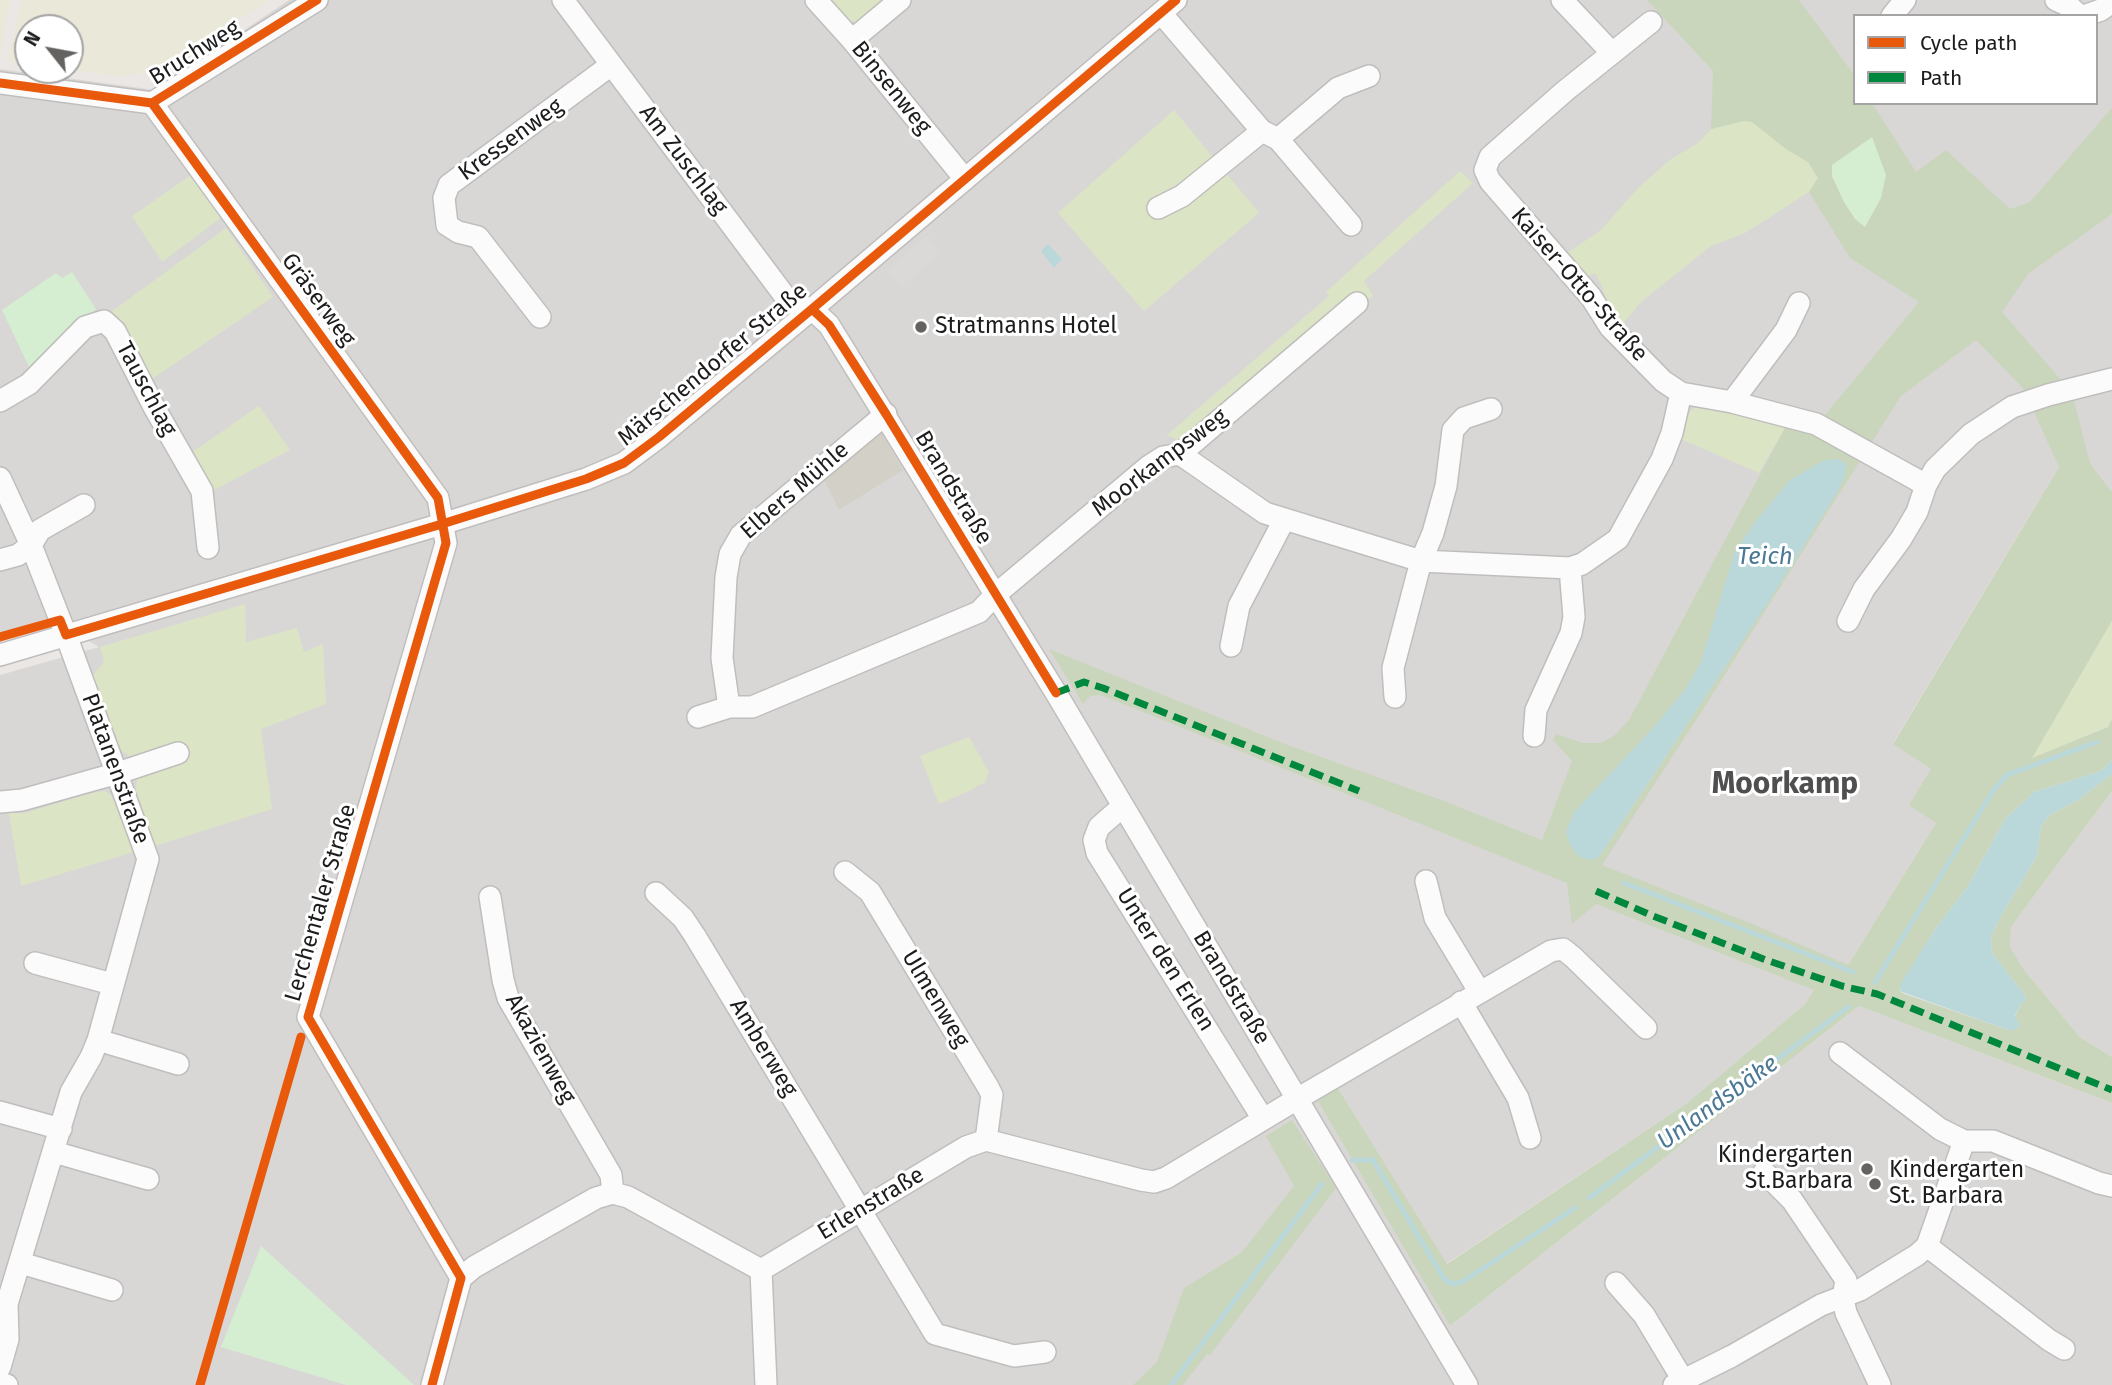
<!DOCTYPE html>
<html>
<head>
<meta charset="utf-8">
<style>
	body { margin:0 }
	#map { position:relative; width:2112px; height:1385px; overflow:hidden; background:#eae7e4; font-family:"Fira Sans",sans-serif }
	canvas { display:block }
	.legend { position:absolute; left:1853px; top:14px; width:245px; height:91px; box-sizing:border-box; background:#fff; border:2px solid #a4a4a4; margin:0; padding:9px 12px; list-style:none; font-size:21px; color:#1c1c1c }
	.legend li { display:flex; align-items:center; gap:14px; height:35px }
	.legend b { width:35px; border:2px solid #a4a4a4 }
	.north { position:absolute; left:14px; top:14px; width:70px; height:70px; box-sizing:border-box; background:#fff; border:2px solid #a4a4a4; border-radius:50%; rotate:301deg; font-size:19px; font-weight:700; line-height:28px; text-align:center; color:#1c1c1c }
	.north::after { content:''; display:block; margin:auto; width:24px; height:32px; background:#646362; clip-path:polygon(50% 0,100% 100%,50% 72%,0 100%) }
</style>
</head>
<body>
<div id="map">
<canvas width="2112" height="1385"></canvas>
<ul class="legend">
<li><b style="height:9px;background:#e8590c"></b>Cycle path</li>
<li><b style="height:9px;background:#00873e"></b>Path</li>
</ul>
<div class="north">N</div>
</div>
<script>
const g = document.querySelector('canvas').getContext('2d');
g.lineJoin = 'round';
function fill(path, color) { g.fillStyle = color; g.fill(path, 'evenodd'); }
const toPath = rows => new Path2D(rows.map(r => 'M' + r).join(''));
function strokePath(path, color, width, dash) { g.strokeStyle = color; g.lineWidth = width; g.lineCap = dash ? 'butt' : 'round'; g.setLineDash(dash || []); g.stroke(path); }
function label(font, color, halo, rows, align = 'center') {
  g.font = font + ' "Fira Sans",sans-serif'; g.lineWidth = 6; g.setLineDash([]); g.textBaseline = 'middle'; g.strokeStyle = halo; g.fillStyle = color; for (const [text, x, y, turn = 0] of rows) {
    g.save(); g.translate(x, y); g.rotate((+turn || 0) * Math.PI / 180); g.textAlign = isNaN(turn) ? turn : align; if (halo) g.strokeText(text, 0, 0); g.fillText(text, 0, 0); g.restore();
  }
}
const residential = toPath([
	[289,0,2112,0,2112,492,2090,463,2059,467,1893,743,1931,769,1936,823,1848,965,1815,990,1805,1004,1687,1103,1446,1264,1338,1088,1450,1326,1859,1006,2112,1103,2112,1385,0,1385,0,675,99,647,50,618,0,633,0,69,155,90],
	[1855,16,2096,16,2096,103,1855,103],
	[2112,791,2112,1057,2080,1037,2025,971,2010,947,2011,927]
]);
const construction = toPath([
	[881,432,903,470,839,510,823,477]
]);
const farmland = toPath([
	[0,0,10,0,0,58],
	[21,0,269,0,173,62,144,73,117,76,70,70,70,28,28,28,28,64,9,61]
]);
const grass = toPath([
	[831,0,888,0,862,21,854,22,846,18],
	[1174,110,1259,213,1144,311,1058,213],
	[1744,121,1752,122,1764,129,1786,149,1808,162,1818,178,1809,192,1745,233,1711,246,1641,302,1621,326,1609,310,1602,286,1595,273,1584,277,1564,255,1600,231,1639,187,1671,159,1698,143,1711,129],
	[1460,171,1473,183,1364,281,1373,296,1196,449,1167,435,1329,296,1326,292],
	[191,175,222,217,162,262,132,216],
	[226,228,273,297,149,381,111,312],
	[1702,404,1786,426,1759,473,1681,439,1690,411],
	[259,406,290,450,214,490,191,453],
	[245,604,246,642,297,628,304,652,323,644,326,704,261,729,272,809,155,846,136,791,137,779,144,773,175,764,188,763,181,742,139,757,129,756,121,750,93,675,104,662,100,647],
	[2112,621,2112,719,2108,727,2031,759],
	[969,737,989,772,985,782,967,792,939,804,920,756],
	[105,791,113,797,134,852,21,886,9,813,25,813,95,792]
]);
const forest = toPath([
	[1647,0,1799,0,1855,76,1855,103,1872,103,1916,172,1946,150,2010,209,2030,202,2112,108,2112,214,2028,274,2002,312,2061,380,2074,401,2090,463,2112,492,2112,621,2032,758,2108,727,2112,719,2112,760,2101,771,2034,792,2005,819,1968,886,1936,928,1899,988,1902,993,2008,1030,2015,1030,2020,1025,2015,1017,2021,1003,2026,1001,2024,994,1992,953,1991,937,2000,918,2037,856,2041,826,2050,815,2078,800,2112,774,2112,791,2011,927,2010,947,2025,971,2080,1037,2112,1057,2112,1103,1859,1006,1450,1326,1318,1101,1338,1088,1447,1264,1687,1103,1805,1004,1814,990,1596,904,1572,924,1567,883,1101,695,1090,696,1083,704,1049,649,1285,744,1444,801,1542,840,1572,761,1553,740,1556,734,1583,743,1601,743,1615,735,1629,720,1786,426,1824,416,1919,302,1850,258,1809,192,1818,178,1808,162,1786,149,1752,122,1744,121,1711,129,1713,71],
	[1872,138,1855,219,1844,202,1832,176,1832,165],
	[1976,340,2023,388,2059,467,1893,744,1931,769,1909,805,1936,823,1848,965,1750,923,1602,865,1700,714,1901,396],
	[1845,476,1838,491,1769,601,1599,857,1588,860,1654,727,1685,690,1701,662,1734,554,1755,522],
	[1292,1120,1336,1188,1210,1355,1207,1354,1183,1385,1133,1385,1157,1362,1184,1288,1242,1252,1294,1186,1266,1136]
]);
const park = toPath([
	[1872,137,1886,175,1881,198,1865,227,1855,219,1844,202,1832,176,1832,165],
	[72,272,96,309,29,367,2,310,56,273,62,278],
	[261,1246,414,1385,346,1385,221,1347]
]);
const parking = toPath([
	[927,235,942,252,901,287,886,270]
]);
const water = toPath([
	[1048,244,1062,259,1054,268,1041,251],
	[1838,459,1846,464,1845,476,1838,491,1769,601,1598,858,1588,860,1578,856,1570,845,1566,832,1574,812,1654,727,1685,690,1701,662,1734,554,1755,522,1790,480,1825,460],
	[2112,760,2112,774,2078,800,2050,815,2041,826,2037,856,2000,918,1991,937,1992,953,2024,994,2026,1001,2021,1003,2015,1016,2020,1025,2015,1030,2008,1030,1902,992,1899,988,1901,983,1936,928,1968,886,2005,819,2034,792,2101,771]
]);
const stream = toPath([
	[1624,883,1853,972],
	[1875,982,1993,791,2007,775,2097,742],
	[1352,1160,1373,1160,1444,1279,1453,1284,1462,1282,1575,1208],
	[1589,1198,1848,1007],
	[1171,1385,1322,1184]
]);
const minor = toPath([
	[563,0,787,299,794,304,812,309,829,325,1056,693,1467,1385],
	[816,0,852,40,964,178],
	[1562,0,1612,53],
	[2056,0,2069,6,2080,16],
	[1161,13,1262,131,1278,139,1351,225],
	[1892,16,1905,0],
	[2084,16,2101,10,2112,2],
	[1651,22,1565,91,1490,157,1485,170,1490,181,1591,297,1610,327,1663,381,1681,393,1732,402,1816,424,1926,485],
	[852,40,900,0],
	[0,83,152,103,317,0],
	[152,103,438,498,446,543,308,1017,461,1278,432,1385],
	[1278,139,1338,88,1369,76],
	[1158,208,1182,196,1262,131],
	[540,317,478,237,458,232,447,225,444,198,449,185,611,65],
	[0,401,29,384,85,327,104,321,115,331,154,407,202,491,208,548],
	[1732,402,1786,330,1799,303],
	[1180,454,1265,513,1421,561,1570,568,1582,564,1618,539,1662,459,1672,433,1681,393],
	[0,478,31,545,66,635,148,859,98,1040,91,1057,71,1092,7,1304,8,1339,0,1367],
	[0,560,18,555,31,545,40,530,84,505],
	[1848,621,1864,589,1901,539,1917,512,1926,485,1935,469,1971,434,2012,407,2048,395,2112,379],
	[1231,646,1239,606,1284,520],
	[0,655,442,524,586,479,624,463,659,437,812,309,1176,0],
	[1395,697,1393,668,1421,561,1433,533,1446,486,1453,430,1464,418,1491,409],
	[729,707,722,658,726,577,730,554,741,535,886,414],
	[698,717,729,707,752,707,979,612,995,595,1149,466,1163,457,1180,454,1357,303],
	[1534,736,1536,710,1571,633,1574,617,1570,568],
	[0,802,22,800,118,773,178,753],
	[1123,806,1099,827,1094,840,1097,853,1263,1119],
	[845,872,870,892,988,1087,992,1095,986,1140],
	[1426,881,1435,918,1479,991],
	[656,893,683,918,695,936,935,1334,1014,1356,1045,1352],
	[490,897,503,980,508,998,611,1175,613,1193],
	[35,963,112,984],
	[1461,1002,1518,1098,1530,1138],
	[98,1040,178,1064],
	[1840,1053,1940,1129,1964,1141,1993,1141,2099,1183,2112,1186],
	[0,1112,61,1129],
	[54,1152,148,1179],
	[1764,1172,1792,1200,1846,1280,1843,1298,1846,1313,1880,1385],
	[1927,1246,2049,1340,2064,1349],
	[21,1263,112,1290],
	[761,1270,966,1147,986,1140,1141,1180,1154,1182,1166,1178,1297,1099,1551,951,1563,949,1573,957,1646,1028],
	[761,1270,766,1385],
	[461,1278,474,1267,596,1198,613,1193,628,1197,761,1270],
	[1616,1283,1644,1315,1683,1380],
	[0,1383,7,1385],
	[1674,1385,1732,1356,1821,1305,1860,1290,1917,1255,1927,1246,1964,1141]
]);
const quiet = toPath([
	[1056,693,1084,682,1103,688,1359,791],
	[1596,891,1653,916,1766,960,1842,986,1877,994,2112,1090]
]);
const cycleway = toPath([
	[0,83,152,103,317,0],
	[152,103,438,498,446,543,308,1017,461,1278,432,1385],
	[812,309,829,325,886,414,1056,693],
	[0,637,60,620,66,635,442,524,586,479,624,463,659,437,812,309,1176,0],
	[200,1385,301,1037]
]);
const markers = [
	[921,327,7,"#646362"],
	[1867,1169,7,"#646362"],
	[1875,1184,7,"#646362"]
];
const streetNames = [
	["Bruchweg",195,53,-32],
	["Binsenweg",891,88,51],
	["Kressenweg",511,140,-36],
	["Am Zuschlag",683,160,53],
	["Kaiser-Otto-Straße",1579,285,49],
	["Gräserweg",318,300,54],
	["Märschendorfer Straße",713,365,-40],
	["Tauschlag",146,389,62],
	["Moorkampsweg",1160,463,-37],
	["Brandstraße",953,488,59],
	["Elbers Mühle",795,491,-41],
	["Platanenstraße",115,769,70],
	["Lerchentaler Straße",321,903,-74],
	["Unter den Erlen",1165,960,58],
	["Brandstraße",1231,988,59],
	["Ulmenweg",935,999,59],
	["Amberweg",763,1048,59],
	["Akazienweg",540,1049,61],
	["Erlenstraße",871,1204,-31]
];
const poiNames = [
	["Stratmanns Hotel",935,327],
	["Kindergarten",1853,1156,"right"],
	["St.Barbara",1853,1182,"right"],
	["Kindergarten",1889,1171],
	["St. Barbara",1889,1197]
];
const waterNames = [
	["Teich",1765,557],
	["Unlandsbäke",1718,1103,-36]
];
const districtNames = [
	["Moorkamp",1785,785]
];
fill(residential, '#d9d7d6');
fill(construction, '#d3d0c7');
fill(farmland, '#eae8d8');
fill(grass, '#dbe5c5');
fill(forest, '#c9d6bb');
fill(park, '#d5eed1');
fill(parking, '#dad9d8');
fill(water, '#bad8da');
strokePath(stream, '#bad8da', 5);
strokePath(minor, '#c0bebd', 24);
strokePath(minor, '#fcfbfb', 21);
strokePath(quiet, '#00873e', 7, [14, 7]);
strokePath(cycleway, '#e8590c', 9);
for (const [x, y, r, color] of markers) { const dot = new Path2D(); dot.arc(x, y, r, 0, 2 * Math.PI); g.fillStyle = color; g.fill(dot); strokePath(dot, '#fff', 2.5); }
label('23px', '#1c1c1c', '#fff', streetNames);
label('23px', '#1c1c1c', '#fff', poiNames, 'left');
label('italic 24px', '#4b7894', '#fff', waterNames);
label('bold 30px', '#4f4f4f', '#fff', districtNames);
</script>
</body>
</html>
